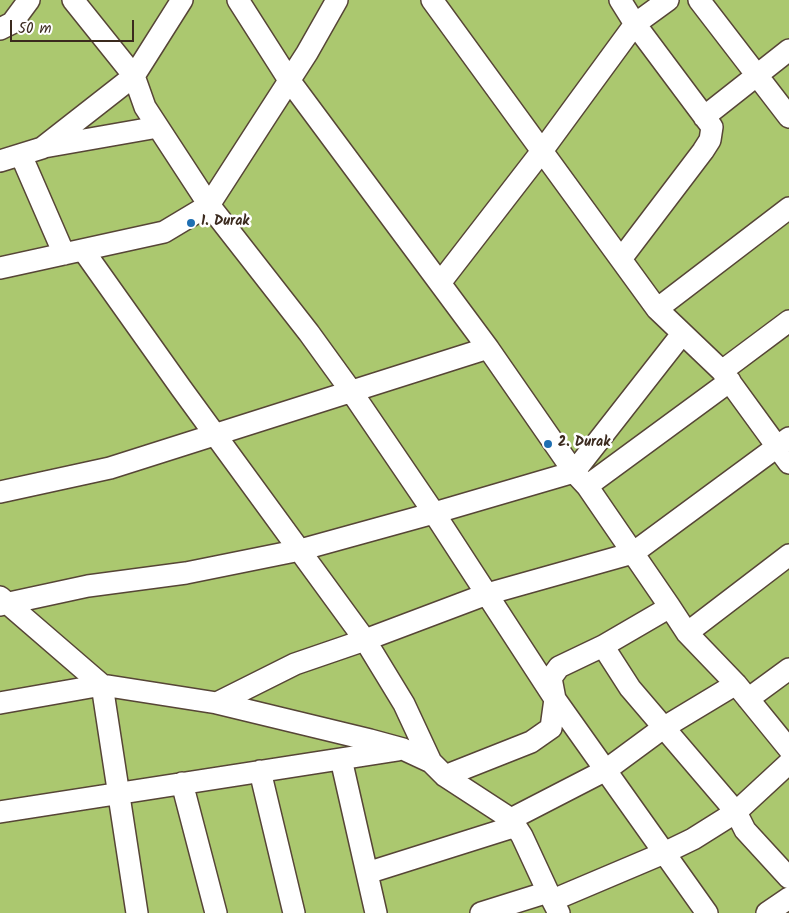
<!DOCTYPE html>
<html>
<head>
<meta charset="utf-8">
<style>
	body { margin:0 }
	#map { position:relative; width:789px; height:913px; overflow:hidden; background:#eee0bf; font-family:Kalam,sans-serif }
	canvas { display:block }
	.scale { position:absolute; left:10px; top:20px; width:124px; height:22px; box-sizing:border-box; border:2px solid #3b2a1e; border-top:0; padding-left:6px; font-size:15px; line-height:18px; white-space:nowrap; color:#3b2a1e; -webkit-text-stroke:4px #fff; paint-order:stroke }
</style>
</head>
<body>
<div id="map">
<canvas width="789" height="913"></canvas>
<div class="scale">50 m</div>
</div>
<script>
const g = document.querySelector('canvas').getContext('2d');
g.lineJoin = 'round';
function fill(path, color) { g.fillStyle = color; g.fill(path, 'evenodd'); }
const toPath = rows => new Path2D(rows.map(r => 'M' + r).join(''));
function strokePath(path, color, width, dash) { g.strokeStyle = color; g.lineWidth = width; g.lineCap = dash ? 'butt' : 'round'; g.setLineDash(dash || []); g.stroke(path); }
function label(font, color, halo, rows, align = 'center') {
  g.font = font + ' Kalam,sans-serif'; g.lineWidth = 5; g.setLineDash([]); g.textBaseline = 'middle'; g.strokeStyle = halo; g.fillStyle = color; for (const [text, x, y, turn = 0] of rows) {
    g.save(); g.translate(x, y); g.rotate((+turn || 0) * Math.PI / 180); g.textAlign = isNaN(turn) ? turn : align; if (halo) g.strokeText(text, 0, 0); g.fillText(text, 0, 0); g.restore();
  }
}
const green = toPath([
	[0,0,789,0,789,913,0,913]
]);
const minor = toPath([
	[73,0,134,76,145,107,209,205,309,333,351,391,434,513,555,699,707,913],
	[238,0,289,80,488,348,574,472,587,486,670,607],
	[432,0,657,309,722,371,789,463],
	[620,0,635,24,668,0],
	[699,0,789,117],
	[0,29,12,23,29,0],
	[704,117,789,50],
	[44,147,158,127],
	[21,155,64,254],
	[0,161,42,148,134,76,182,0],
	[83,250,181,388,365,640,404,704,431,762],
	[0,268,164,232,209,205,307,53,337,0],
	[440,283,542,151,635,24,712,127,710,140,703,151,621,259],
	[657,309,789,208],
	[722,371,789,321],
	[587,486,730,381],
	[0,492,110,468,488,348],
	[0,597,102,685],
	[0,605,88,586,186,573,300,550,434,513,574,472,682,334],
	[687,633,789,555],
	[603,646,630,688,736,812,745,830,789,878],
	[748,699,789,669],
	[0,703,102,685],
	[217,703,295,664,365,640,487,594,633,553,789,438],
	[341,759,376,913],
	[260,771,294,913],
	[445,776,531,742,551,728,555,699,551,678,559,667,603,646,670,607,687,633,736,684,789,749],
	[182,783,216,913],
	[0,812,398,750],
	[511,819,606,770,663,728,736,684],
	[367,873,516,826],
	[553,900,664,853,693,839,736,812,789,763],
	[137,913,102,685,217,703,370,740,403,749,431,762,445,776,511,819,522,836,548,892,559,913],
	[481,913,548,892],
	[767,913,789,898]
]);
const markers = [
	[191,223,5,"#1f6fb2"],
	[548,444,5,"#1f6fb2"]
];
const poiNames = [
	["1. Durak",201,223],
	["2. Durak",558,444]
];
fill(green, '#abc86f');
strokePath(minor, '#564536', 24);
strokePath(minor, '#fff', 21);
for (const [x, y, r, color] of markers) { const dot = new Path2D(); dot.arc(x, y, r, 0, 2 * Math.PI); g.fillStyle = color; g.fill(dot); strokePath(dot, '#fff', 2); }
label('bold 14px', '#3b2a1e', '#fff', poiNames, 'left');
</script>
</body>
</html>
